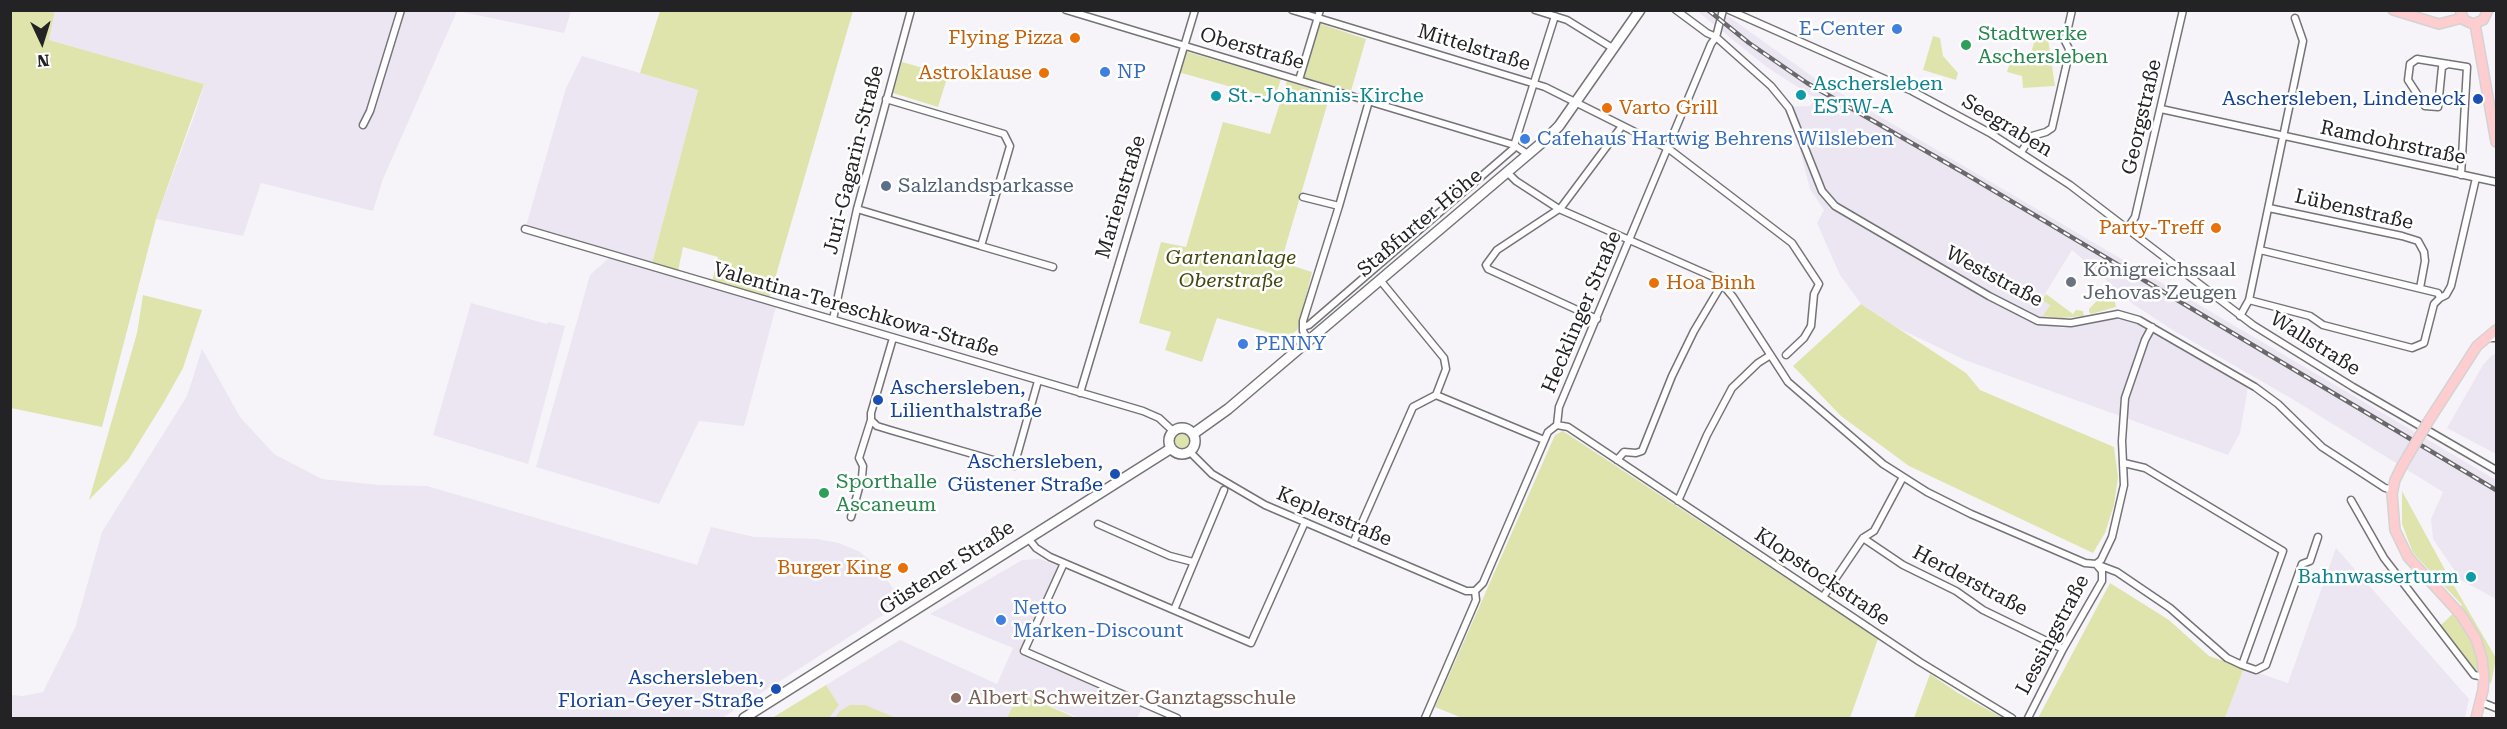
<!DOCTYPE html>
<html>
<head>
<meta charset="utf-8">
<style>
	body { margin:0 }
	#map { position:relative; width:2507px; height:729px; overflow:hidden; background:#f6f4f9; font-family:"Roboto Serif",serif }
	canvas { display:block }
	.frame { position:absolute; inset:0; border:12px solid #232224; pointer-events:none }
	.north { position:absolute; left:12px; top:12px; width:60px; height:60px; -webkit-text-stroke:4px #fff; paint-order:stroke; rotate:176deg; font-size:16px; font-weight:700; line-height:24px; text-align:center; color:#232224 }
	.north::after { content:''; display:block; margin:auto; width:21px; height:27px; background:#232224; clip-path:polygon(50% 0,100% 100%,50% 72%,0 100%) }
</style>
</head>
<body>
<div id="map">
<canvas width="2507" height="729"></canvas>
<div class="frame"></div>
<div class="north">N</div>
</div>
<script>
const g = document.querySelector('canvas').getContext('2d');
g.lineJoin = 'round';
function fill(path, color) { g.fillStyle = color; g.fill(path, 'evenodd'); }
const toPath = rows => new Path2D(rows.map(r => 'M' + r).join(''));
function strokePath(path, color, width, dash) { g.strokeStyle = color; g.lineWidth = width; g.lineCap = dash ? 'butt' : 'round'; g.setLineDash(dash || []); g.stroke(path); }
function label(font, color, halo, rows, align = 'center') {
  g.font = font + ' "Roboto Serif",serif'; g.lineWidth = 5; g.setLineDash([]); g.textBaseline = 'middle'; g.strokeStyle = halo; g.fillStyle = color; for (const [text, x, y, turn = 0] of rows) {
    g.save(); g.translate(x, y); g.rotate((+turn || 0) * Math.PI / 180); g.textAlign = isNaN(turn) ? turn : align; if (halo) g.strokeText(text, 0, 0); g.fillText(text, 0, 0); g.restore();
  }
}
const built = toPath([
	[55,11,571,11,564,33,457,11,383,179,373,211,261,183,243,236,156,219,195,114,204,84,49,40],
	[1697,11,1721,11,1813,77,2496,480,2496,599,2461,580,2433,539,2431,519,2443,492,2294,400,2171,329,2133,304,2072,250,2042,299,2050,304,2040,324,2063,328,2107,318,2130,320,2248,387,2240,433,2228,455,1965,360,1898,328,1861,304,1840,275,1817,223,1824,210,1810,189,1800,150,1785,107,1810,106,1815,98,1768,68],
	[582,56,698,90,652,263,526,226,566,88],
	[609,258,777,303,744,426,699,421,659,504,536,467,590,275],
	[471,303,547,324,548,322,565,326,528,464,433,435],
	[202,349,240,417,274,454,322,479,379,485,427,486,697,565,711,527,754,537,817,539,839,543,860,552,881,570,902,603,722,718,11,718,11,695,23,696,43,692,75,628,102,532,187,396],
	[2496,354,2496,454,2447,428,2483,365,2492,355],
	[2336,548,2469,699,2465,718,2225,718,2244,668,2288,683],
	[1040,559,1058,566,1021,651,1018,651,1144,705,1137,718,1079,718,1019,693,1007,718,829,718,839,705,826,685,900,640,997,684,1013,648,930,614,1022,560]
]);
const green = toPath([
	[11,10,55,11,49,40,204,84,156,219,102,427,11,408],
	[660,11,853,11,769,299,712,282,718,257,683,247,678,271,652,263,698,90,640,73],
	[1318,23,1366,39,1351,91,1304,78],
	[1933,36,1940,38,1943,56,1958,73,1956,80,1923,70],
	[2036,36,2048,39,2055,86,2023,88,2022,76,2007,72,2013,54,2029,59],
	[1184,51,1281,79,1276,94,1267,97,1178,72],
	[902,62,948,75,938,107,893,93],
	[1287,81,1330,95,1281,262,1312,272,1298,329,1288,338,1217,318,1202,362,1165,350,1171,332,1139,323,1161,242,1186,247,1223,122,1270,134],
	[2107,290,2113,292,2116,307,2091,314,2089,312,2089,309],
	[2046,294,2073,314,2076,310,2083,311,2084,316,2062,318,2043,316,2050,305,2042,300],
	[143,295,202,310,183,368,164,402,128,460,89,500,137,333],
	[1861,304,1966,373,1980,390,2114,447,2118,477,2114,505,2105,533,2093,553,1909,466,1841,416,1793,366],
	[1563,431,1878,639,1850,718,1462,718,1435,707,1555,435],
	'1175 441a7 7 0 1 1 14 0a7 7 0 1 1-14 0Z',
	[2402,491,2450,579,2496,658,2491,684,2482,672,2475,672,2441,625,2462,605,2413,553,2402,524],
	[2110,583,2169,620,2209,656,2244,668,2225,718,2038,718],
	[1930,674,1958,693,2003,718,1914,718],
	[826,685,839,705,829,718,772,718],
	[1019,693,1076,718,1007,718],
	[850,705,865,705,896,718,835,718,840,711]
]);
const street = toPath([
	[1066,10,1514,145,1529,155],
	[1292,10,1545,87,1669,149,1792,243,1819,284,1814,294,1811,326,1804,338,1786,355],
	[1535,10,1567,20,1614,49],
	[1676,10,1707,33,1716,37,1771,86,1789,108,1822,191,1835,206,1989,296,2038,321,2071,323,2118,314,2139,320,2255,387,2278,404,2322,447,2385,488,2393,490],
	[1729,10,1912,91,1990,133,2070,185,2253,325,2353,387,2496,470],
	[2448,64,2442,67,2438,107,2425,106,2408,80,2410,64,2417,59,2467,67,2461,175],
	[1299,80,1320,10],
	[2161,109,2496,182],
	[363,125,370,111,401,10],
	[2021,152,2032,136,2046,132,2052,128,2068,58,2069,49,2065,41,2072,10],
	[1508,173,1516,181,1559,209,1718,279,1733,297,1788,382,1883,464,1927,492,1971,514,2085,563,2096,564,2117,572,2170,608,2227,658,2242,665,2256,670,2266,665,2302,564,2310,561,2318,537],
	[1303,197,1339,206],
	[2269,208,2402,236,2418,241,2424,252,2425,261,2420,288],
	[857,209,981,246,1010,146,1004,134,886,99],
	[1559,209,1497,250,1486,265,1488,269,1597,319],
	[1560,209,1622,126],
	[525,229,1143,411,1159,418,1173,431],
	[2127,229,2135,217,2183,10],
	[981,246,1053,267],
	[2260,250,2438,293,2440,298,2446,295,2451,286,2476,178],
	[1380,280,1444,358,1446,369,1436,395],
	[2249,300,2310,316,2323,325,2412,348,2424,343,2434,304,2440,298],
	[2240,316,2249,300,2303,41,2295,18],
	[833,319,857,209,911,10],
	[1303,327,1309,325,1513,149,1555,16],
	[893,338,871,413,871,420,877,426,890,430,1014,466,1038,381],
	[2485,338,2496,338],
	[1309,341,1303,331,1303,321,1339,206,1369,101],
	[1080,393,1195,10],
	[1557,425,1568,427,1920,662,2012,718],
	[1557,425,1559,407,1711,44,1716,37,1723,10],
	[1190,452,1212,474,1265,505,1466,591,1475,591],
	[1617,460,1624,452,1636,453,1642,451,1672,376,1694,331,1722,284],
	[2124,463,2145,468,2283,551,2242,665],
	[2351,500,2384,558,2474,675,2484,677],
	[1678,501,1707,435,1732,388,1758,363,1769,356],
	[851,517,862,477,863,466,859,458,871,420],
	[1098,524,1170,556,1193,562],
	[1028,538,1036,548,1050,557,1251,643,1305,522],
	[1863,538,1903,565,1956,591,1983,610,2063,649],
	[1353,543,1413,407,1436,395,1544,440],
	[1064,563,1024,651,1177,718],
	[1823,597,1863,538,1874,531,1903,477],
	[1174,610,1224,490],
	[2481,702,2496,708],
	[1425,718,1476,600,1475,591,1483,583,1548,432,1557,425],
	[2028,718,2063,649,2102,581,2102,571,2096,564,2101,560,2112,537,2124,485,2122,441,2125,398,2145,340,2152,327]
]);
const secondary = toPath([
	'1169 441a13 13 0 1 1 26 0a13 13 0 1 1-26 0Z',
	[1193,434,1228,409,1545,140,1559,126,1640,10],
	[744,718,1170,449]
]);
const primary = toPath([
	[2393,10,2439,24,2462,18],
	[2460,10,2464,20,2473,24,2483,20,2488,10],
	[2475,24,2496,142],
	[2428,422,2477,346,2496,330],
	[2402,466,2395,480,2392,494,2395,530,2408,557,2461,615,2476,639,2482,658,2484,677,2483,690,2476,718]
]);
const rail = toPath([
	[1708,10,1749,43,1807,83,1964,173,2496,490]
]);
const primaryBridge = toPath([
	[2402,466,2428,422]
]);
const markers = [
	[1897,29,6,"#3f7fe0"],
	[1075,38,6,"#e8710a"],
	[1966,45,6,"#2e9e5b"],
	[1105,72,6,"#3f7fe0"],
	[1044,73,6,"#e8710a"],
	[1801,95,6,"#0f9aa8"],
	[1216,96,6,"#0f9aa8"],
	[2478,99,6,"#1a4fb4"],
	[1607,108,6,"#e8710a"],
	[1525,139,6,"#3f7fe0"],
	[886,186,6,"#5c6f8a"],
	[2216,228,6,"#e8710a"],
	[2071,282,6,"#6b7280"],
	[1654,283,6,"#e8710a"],
	[1243,344,6,"#3f7fe0"],
	[878,400,6,"#1a4fb4"],
	[1115,474,6,"#1a4fb4"],
	[824,493,6,"#2e9e5b"],
	[903,568,6,"#e8710a"],
	[2471,577,6,"#0f9aa8"],
	[1001,620,6,"#3f7fe0"],
	[776,689,6,"#1a4fb4"],
	[956,698,6,"#8d6e63"]
];
const shopNames = [
	["E-Center",1885,29,"right"],
	["NP",1117,72],
	["Cafehaus Hartwig Behrens Wilsleben",1537,139],
	["PENNY",1255,344],
	["Netto",1013,608],
	["Marken-Discount",1013,631]
];
const leisureNames = [
	["Stadtwerke",1978,34],
	["Aschersleben",1978,57],
	["Sporthalle",836,482],
	["Ascaneum",836,505]
];
const foodNames = [
	["Flying Pizza",1063,38],
	["Astroklause",1032,73],
	["Varto Grill",1619,108,"left"],
	["Party-Treff",2204,228],
	["Hoa Binh",1666,283,"left"],
	["Burger King",891,568]
];
const streetNames = [
	["Mittelstraße",1474,48,17],
	["Oberstraße",1252,49,16],
	["Georgstraße",2142,117,-77],
	["Seegraben",2007,126,31],
	["Ramdohrstraße",2393,143,12],
	["Juri-Gagarin-Straße",854,160,-76],
	["Marienstraße",1121,197,-73],
	["Lübenstraße",2354,210,13],
	["Staßfurter Höhe",1420,223,-40],
	["Weststraße",1994,277,28],
	["Valentina-Tereschkowa-Straße",856,310,16],
	["Hecklinger Straße",1582,312,-67],
	["Wallstraße",2315,344,32],
	["Keplerstraße",1334,517,23],
	["Güstener Straße",947,568,-33],
	["Klopstockstraße",1822,577,34],
	["Herderstraße",1970,581,28],
	["Lessingstraße",2053,635,-62]
];
const cultureNames = [
	["Aschersleben",1813,84],
	["ESTW-A",1813,107],
	["St.-Johannis-Kirche",1228,96],
	["Bahnwasserturm",2459,577,"right"]
];
const transitNames = [
	["Aschersleben, Lindeneck",2466,99],
	["Aschersleben,",890,388,"left"],
	["Lilienthalstraße",890,411,"left"],
	["Aschersleben,",1103,462],
	["Güstener Straße",1103,485],
	["Aschersleben,",764,678],
	["Florian-Geyer-Straße",764,701]
];
const serviceNames = [
	["Salzlandsparkasse",898,186]
];
const parkNames = [
	["Gartenanlage",1231,258],
	["Oberstraße",1231,281]
];
const worshipNames = [
	["Königreichssaal",2083,270],
	["Jehovas Zeugen",2083,293]
];
const educationNames = [
	["Albert Schweitzer Ganztagsschule",968,698]
];
fill(built, '#ebe6f2');
fill(green, '#dfe4ad');
strokePath(street, '#757377', 9);
strokePath(secondary, '#757377', 12);
strokePath(primary, '#d3d3d3', 12);
strokePath(street, '#fff', 6);
strokePath(secondary, '#fff', 9);
strokePath(primary, '#fecdcf', 9);
strokePath(rail, '#69686b', 4.5);
strokePath(rail, '#fff', 2, [7]);
strokePath(primaryBridge, '#d3d3d3', 12, []);
strokePath(primaryBridge, '#fecdcf', 9);
for (const [x, y, r, color] of markers) { const dot = new Path2D(); dot.arc(x, y, r, 0, 2 * Math.PI); g.fillStyle = color; g.fill(dot); strokePath(dot, '#fff', 2); }
label('20px', '#366cbe', '#fff', shopNames, 'left');
label('20px', '#27864d', '#fff', leisureNames, 'left');
label('20px', '#c56008', '#fff', foodNames, 'right');
label('20px', '#232224', '#fff', streetNames);
label('20px', '#0d838f', '#fff', cultureNames, 'left');
label('20px', '#164399', '#fff', transitNames, 'right');
label('20px', '#4e5e75', '#fff', serviceNames, 'left');
label('italic 20px', '#454710', '#fff', parkNames);
label('20px', '#5b616d', '#fff', worshipNames, 'left');
label('20px', '#785e54', '#fff', educationNames, 'left');
</script>
</body>
</html>
